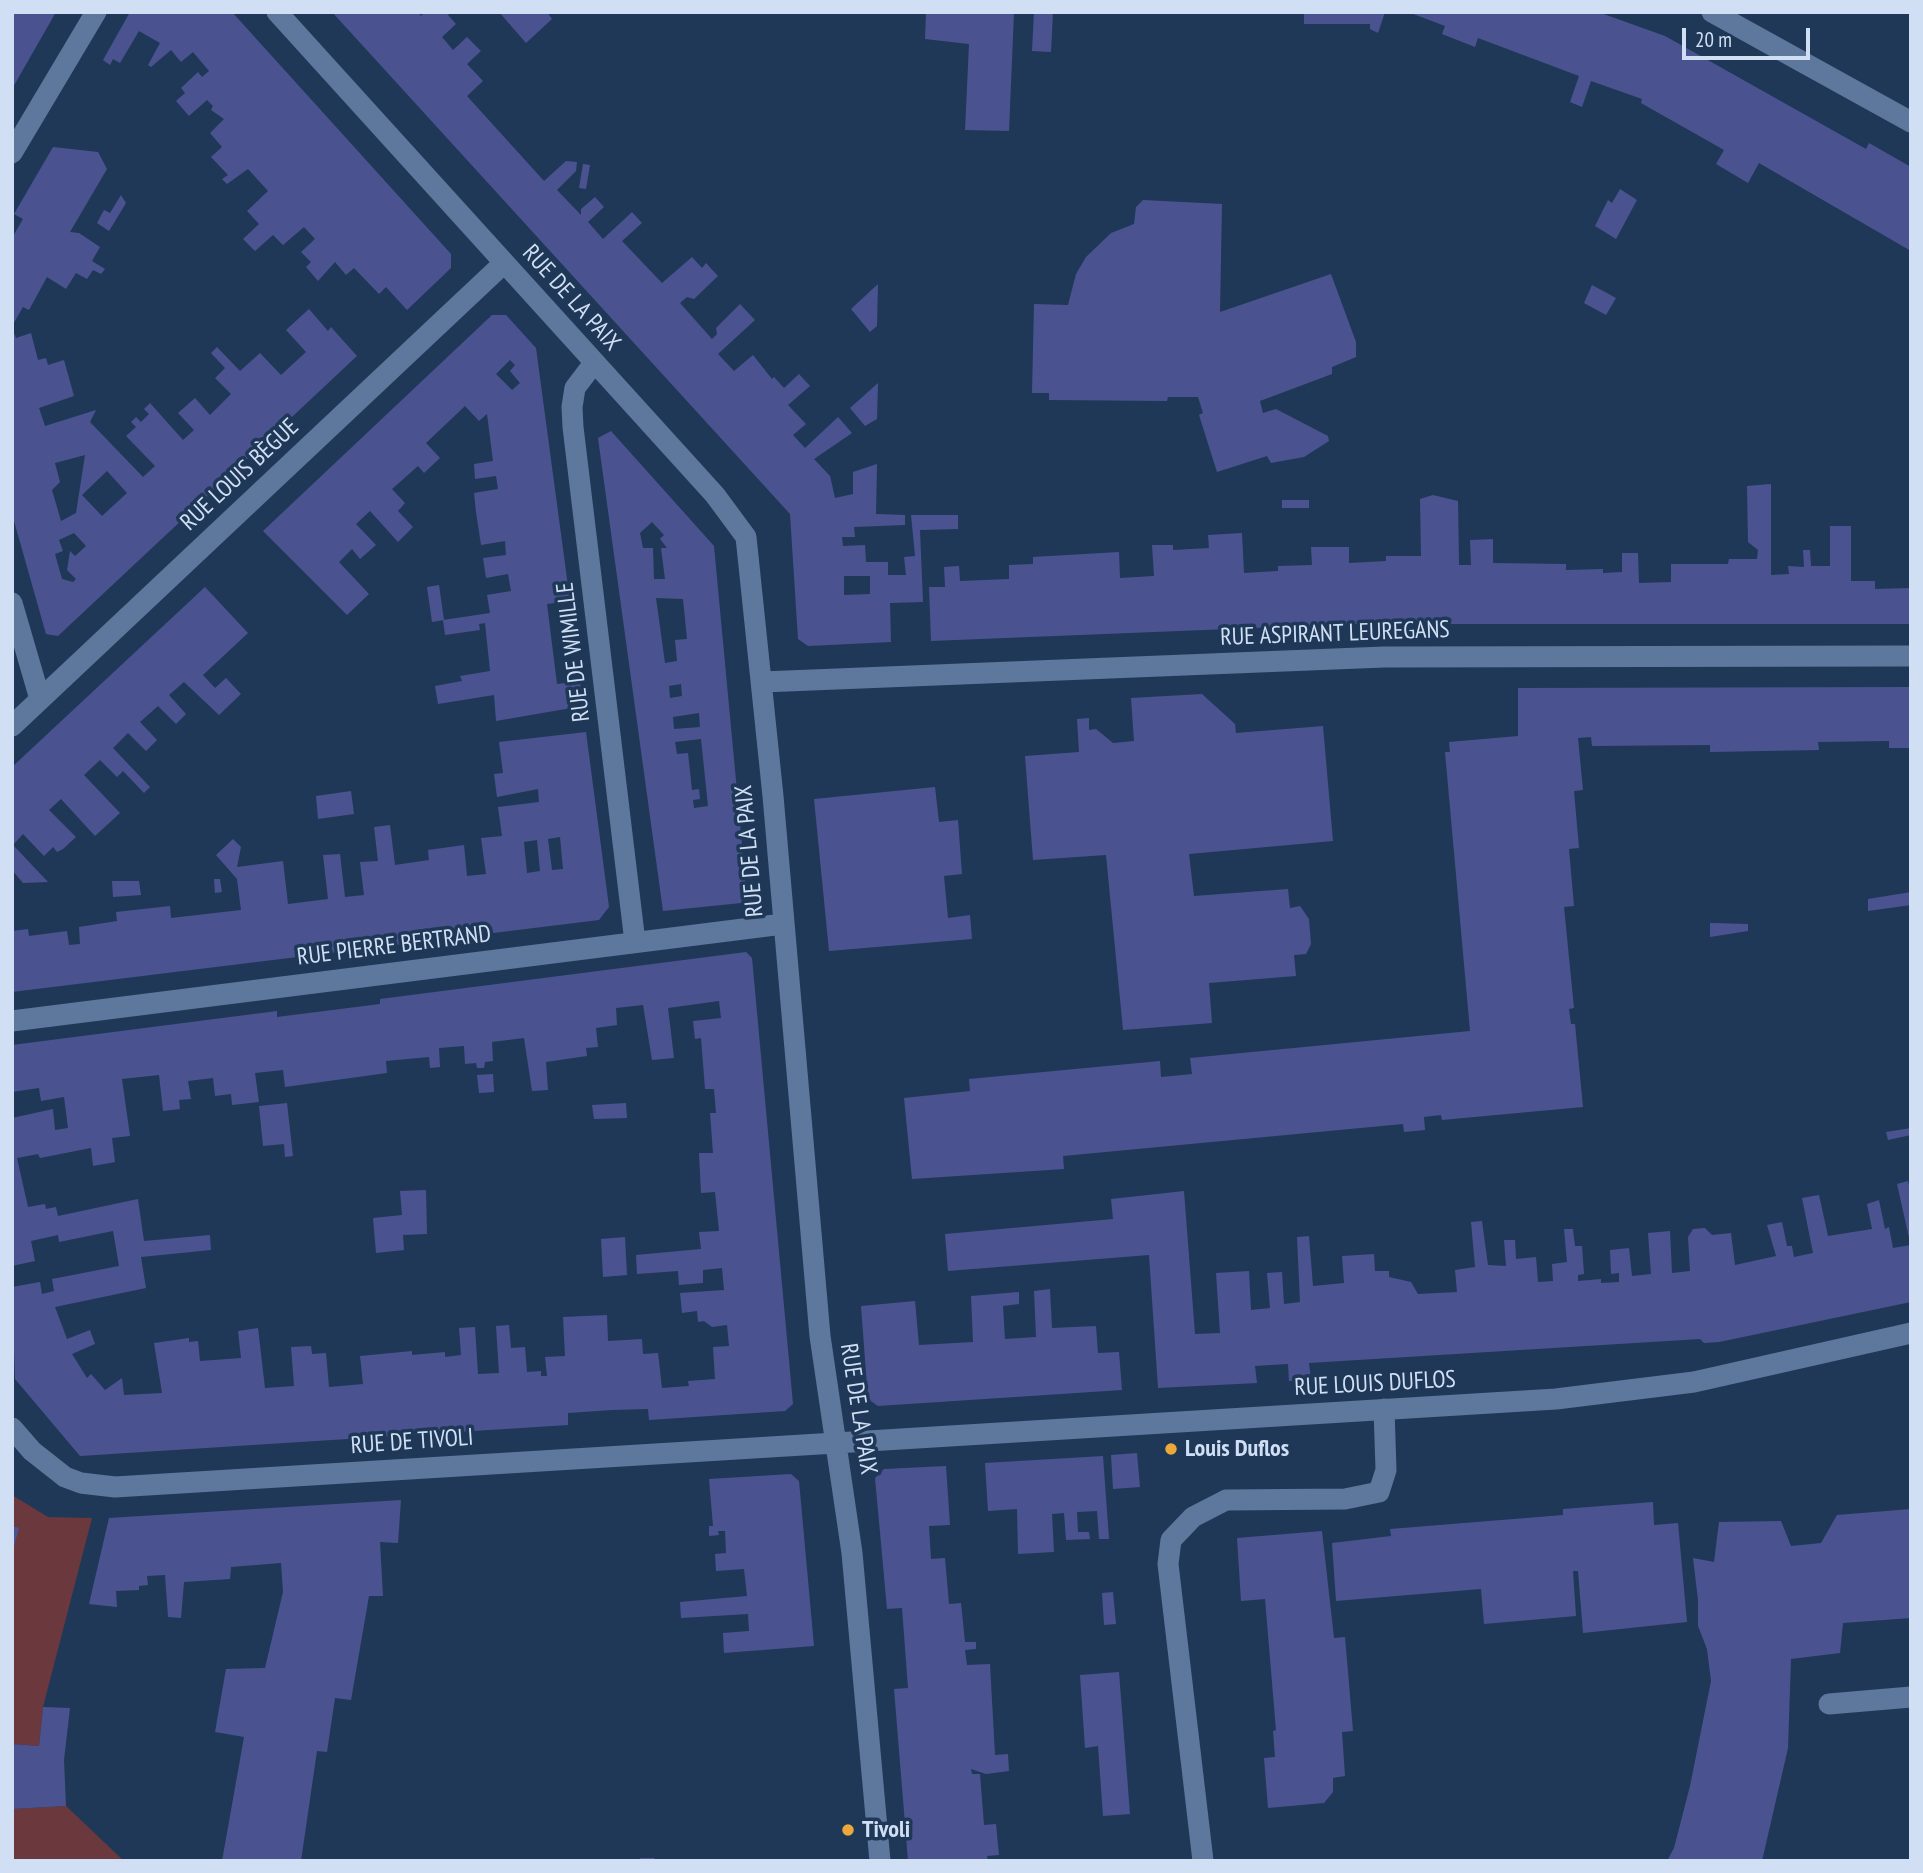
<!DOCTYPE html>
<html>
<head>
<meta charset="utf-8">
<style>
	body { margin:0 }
	#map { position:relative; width:1923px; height:1873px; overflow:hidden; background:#1f3858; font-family:"PT Sans Narrow",sans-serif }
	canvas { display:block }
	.frame { position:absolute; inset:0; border:14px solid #d0dff3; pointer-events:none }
	.scale { position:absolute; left:1682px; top:28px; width:128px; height:32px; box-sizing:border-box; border:4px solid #d0dff3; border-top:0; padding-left:9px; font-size:21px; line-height:24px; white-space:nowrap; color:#d0dff3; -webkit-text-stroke:5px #1f3858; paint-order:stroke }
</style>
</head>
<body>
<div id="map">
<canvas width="1923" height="1873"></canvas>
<div class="frame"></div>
<div class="scale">20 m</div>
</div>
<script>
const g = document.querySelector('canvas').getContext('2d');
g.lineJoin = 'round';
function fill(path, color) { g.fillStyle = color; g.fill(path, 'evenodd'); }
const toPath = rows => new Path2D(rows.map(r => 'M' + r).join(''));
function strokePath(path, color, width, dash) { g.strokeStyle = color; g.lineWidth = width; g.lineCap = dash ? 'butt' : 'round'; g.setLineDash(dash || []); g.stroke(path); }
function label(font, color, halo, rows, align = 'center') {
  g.font = font + ' "PT Sans Narrow",sans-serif'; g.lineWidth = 7; g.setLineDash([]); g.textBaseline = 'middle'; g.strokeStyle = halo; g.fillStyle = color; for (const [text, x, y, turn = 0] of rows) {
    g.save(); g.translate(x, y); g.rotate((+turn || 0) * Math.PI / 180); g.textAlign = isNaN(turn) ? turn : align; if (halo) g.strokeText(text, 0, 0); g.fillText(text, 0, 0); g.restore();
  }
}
const green = toPath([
	[12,1495,48,1517,92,1518,43,1707,39,1746,12,1744],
	[66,1806,124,1861,12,1861,12,1809]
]);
const building = toPath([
	[12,12,56,12,12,89],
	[130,12,232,12,451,254,451,268,407,310,386,287,379,294,354,268,346,275,335,262,318,281,306,267,311,262,301,252,315,239,304,227,283,245,273,235,255,251,243,239,259,224,247,211,268,191,248,169,227,184,222,179,228,175,211,157,222,147,210,133,224,119,211,110,213,106,207,100,189,116,176,101,185,93,181,88,198,72,202,77,209,71,193,52,181,62,171,50,151,67,148,65,160,43,139,31,120,63,113,59,110,65,103,60],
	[332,12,418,12,421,16,425,12,451,12,448,15,456,24,442,37,453,50,467,37,481,51,467,64,483,81,467,96,544,181,566,161,577,162,576,171,557,190,581,215,581,209,595,197,604,207,588,222,603,239,632,212,642,223,622,241,662,283,692,257,702,268,706,263,718,276,694,299,687,297,680,303,712,339,717,334,716,328,740,304,755,320,718,354,734,371,753,355,772,379,774,377,784,388,799,374,810,386,788,405,806,424,793,435,805,448,838,417,852,433,814,459,830,476,835,498,853,494,853,472,877,464,876,514,905,515,905,525,854,527,855,537,842,537,843,546,865,545,866,562,888,562,888,575,906,575,904,557,915,556,911,515,958,515,958,529,920,530,923,602,890,603,891,642,808,646,798,639,790,514],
	[844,576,870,576,870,594,844,595],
	[499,12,547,12,552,19,526,43],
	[926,12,1014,12,1009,131,965,130,969,44,925,39],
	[1034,12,1053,12,1051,52,1032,51],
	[1304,12,1385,12,1378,33,1370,29,1370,24,1304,24],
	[1408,12,1598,12,1665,36,1866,149,1869,143,1911,167,1911,251,1759,163,1748,183,1716,164,1724,150,1641,103,1642,99,1591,81,1582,107,1570,102,1579,76,1478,38,1475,47,1442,34,1445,26],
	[53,147,98,152,107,169,70,232,79,233,100,247,92,261,105,269,101,274,93,270,87,279,76,273,66,289,47,277,29,310,23,307,12,326,12,238,23,219,14,214],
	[583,164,590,165,586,189,579,188],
	[1620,189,1637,200,1616,239,1595,226,1608,200,1612,203],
	[121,195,126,203,109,231,97,223,104,210,110,213],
	[1143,200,1222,204,1220,312,1331,274,1356,342,1356,357,1332,367,1332,374,1260,401,1263,413,1276,409,1328,436,1329,441,1304,457,1271,463,1267,456,1217,472,1199,415,1203,413,1198,397,1168,397,1167,401,1049,400,1049,393,1032,393,1034,304,1068,305,1076,274,1086,257,1111,233,1134,224,1136,207],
	[878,284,877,326,870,332,851,309],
	[1592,285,1616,298,1606,315,1584,303],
	[309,309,328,331,331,327,357,356,58,636,46,634,12,514,12,328,16,338,31,333,38,360,46,358,48,365,64,360,74,396,39,408,45,426,96,410,90,422,143,477,155,466,126,436,136,427,131,422,136,417,141,422,149,414,144,409,150,403,183,440,194,430,178,413,195,398,210,415,231,394,215,378,225,368,211,353,217,347,240,371,260,353,281,375,306,352,286,330],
	[85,455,76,513,61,521,52,490,60,482,55,463],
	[107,471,127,493,102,516,82,495],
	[74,533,86,546,75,556,70,551,67,570,76,579,73,582,62,579,55,554,63,551,59,540],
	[492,315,506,315,536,348,570,601,547,604,557,684,580,681,583,706,496,721,494,695,438,704,435,686,462,681,460,676,490,671,485,623,479,624,480,630,445,635,443,620,490,613,487,595,511,591,508,574,486,578,483,558,506,555,505,541,481,545,476,512,474,493,498,489,496,476,475,479,474,464,493,461,487,414,479,421,465,406,426,443,440,458,424,473,418,466,392,489,405,503,398,511,413,527,398,542,370,511,356,524,376,545,360,559,352,549,339,562,369,594,347,615,263,531],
	[510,360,515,365,510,371,520,383,512,390,496,374],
	[878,383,877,419,865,426,850,408],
	[611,431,714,546,747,898,741,903,663,911,598,438],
	[652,522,664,535,660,539,667,548,661,548,665,579,654,579,653,548,643,548,640,533],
	[656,598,683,599,687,639,675,640,677,661,665,663],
	[681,684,682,696,670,698,669,686],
	[699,713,700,727,674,729,673,717],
	[701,739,708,806,694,808,693,800,700,799,699,789,692,790,688,753,677,754,675,742],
	[1771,484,1771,575,1789,574,1788,566,1804,567,1803,550,1810,550,1811,566,1830,566,1830,526,1851,526,1851,581,1875,581,1875,589,1911,588,1911,624,1353,624,931,641,929,587,945,587,944,567,959,566,960,581,1009,579,1009,565,1033,564,1033,557,1119,552,1120,578,1154,576,1152,545,1173,545,1173,550,1209,548,1208,535,1242,533,1244,573,1278,571,1278,566,1312,565,1311,547,1349,547,1349,563,1386,561,1386,556,1421,556,1420,499,1433,495,1458,501,1459,565,1471,565,1470,540,1493,539,1493,563,1566,564,1566,570,1603,569,1603,573,1622,572,1622,553,1638,553,1639,583,1671,582,1671,564,1728,564,1729,559,1757,559,1758,550,1748,542,1747,486],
	[1282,500,1309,500,1309,508,1282,508],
	[439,585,444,620,432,622,427,587],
	[205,587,248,633,203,675,215,688,226,678,241,694,219,715,184,682,169,695,186,714,176,724,158,706,140,722,157,740,146,751,128,733,113,748,150,787,144,793,123,771,117,777,100,760,84,775,120,813,95,836,61,799,49,810,76,837,63,849,57,852,53,847,44,856,23,834,13,845,48,882,23,883,12,870,12,767],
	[1911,687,1911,748,1889,748,1889,741,1818,742,1819,750,1710,752,1710,745,1592,746,1591,737,1578,738,1583,790,1574,791,1579,848,1569,849,1574,906,1564,907,1574,1008,1569,1009,1571,1024,1575,1024,1583,1107,1442,1120,1441,1115,1424,1117,1425,1130,1404,1132,1403,1124,1063,1156,1064,1169,912,1179,904,1098,970,1091,969,1079,1160,1061,1161,1077,1192,1074,1190,1058,1470,1031,1445,752,1450,752,1449,742,1518,736,1518,688],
	[1202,694,1235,724,1236,733,1323,726,1333,841,1189,854,1194,896,1288,889,1290,908,1300,906,1309,919,1311,944,1306,954,1294,955,1296,976,1209,983,1212,1023,1123,1030,1106,855,1033,860,1025,756,1079,752,1077,719,1089,718,1089,730,1096,729,1113,743,1134,741,1131,698],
	[586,732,609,907,599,920,12,992,12,931,28,929,29,936,67,931,69,945,80,944,79,927,117,921,116,912,170,906,171,918,241,910,237,879,216,855,233,839,241,847,237,867,283,861,288,904,328,899,323,855,340,854,345,897,364,895,360,862,378,861,374,827,390,825,395,865,429,860,428,850,464,845,467,876,486,874,481,838,502,836,498,807,539,802,538,789,497,797,494,774,503,773,499,742],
	[560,837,563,869,552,870,548,839],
	[537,840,540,871,527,873,524,842],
	[935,787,939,822,958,820,962,874,944,876,948,918,970,915,972,939,829,951,814,799],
	[351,791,354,814,318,819,316,796],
	[214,879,220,879,222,892,215,893],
	[112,881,139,881,141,895,113,897],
	[1911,892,1911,905,1868,911,1868,899],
	[1710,923,1748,924,1748,931,1710,937],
	[746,952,752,958,793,1404,785,1411,649,1420,648,1409,612,1410,568,1413,568,1425,80,1456,15,1379,12,1287,40,1282,42,1294,54,1291,52,1279,119,1266,113,1231,59,1242,58,1235,31,1241,35,1261,12,1266,12,1118,53,1109,55,1130,68,1128,64,1097,41,1101,39,1088,12,1092,12,1045,277,1011,277,1017,380,1004,380,999],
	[719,1001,721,1018,693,1021,695,1039,701,1038,705,1089,714,1089,716,1113,710,1113,713,1153,699,1153,701,1193,715,1192,719,1231,699,1232,701,1249,636,1255,637,1274,678,1271,679,1285,703,1283,703,1270,722,1268,724,1290,680,1293,682,1313,697,1311,698,1322,704,1321,712,1327,727,1325,729,1346,713,1347,715,1379,688,1381,689,1386,662,1388,658,1353,643,1354,642,1339,608,1341,607,1315,563,1317,565,1356,545,1357,547,1376,541,1376,541,1371,527,1372,525,1347,511,1348,509,1325,496,1326,499,1373,478,1374,475,1327,459,1328,461,1355,445,1357,445,1352,412,1355,412,1351,360,1356,363,1384,329,1387,326,1353,312,1354,311,1346,291,1347,294,1386,265,1388,258,1328,238,1331,241,1358,200,1361,198,1341,189,1342,189,1338,154,1343,162,1393,124,1395,122,1378,105,1390,91,1374,87,1378,72,1354,95,1344,90,1330,67,1339,55,1307,146,1288,141,1257,211,1250,210,1235,144,1241,138,1199,58,1216,56,1207,46,1209,45,1204,28,1207,17,1158,38,1154,40,1158,91,1148,93,1166,115,1162,112,1138,130,1136,122,1079,159,1075,163,1111,180,1109,179,1100,191,1099,188,1081,213,1078,215,1096,231,1094,232,1105,259,1102,255,1073,283,1070,285,1087,387,1073,386,1061,429,1057,430,1068,440,1067,439,1048,464,1046,465,1064,476,1063,477,1068,484,1068,485,1062,493,1061,492,1042,524,1038,532,1091,548,1090,546,1062,587,1056,586,1048,598,1047,596,1028,617,1025,616,1008,643,1005,652,1060,674,1058,668,1008],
	[493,1074,494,1092,479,1093,477,1075],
	[287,1103,293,1156,285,1157,284,1144,263,1146,259,1106],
	[626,1103,627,1118,594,1119,592,1105],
	[1911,1128,1911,1135,1888,1140,1886,1132],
	[1908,1181,1911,1195,1910,1242,1897,1184],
	[426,1190,427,1234,403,1235,404,1250,376,1253,373,1218,402,1215,400,1191],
	[1184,1191,1195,1334,1220,1333,1216,1273,1249,1271,1251,1310,1270,1308,1267,1273,1282,1272,1284,1304,1300,1302,1297,1237,1309,1236,1313,1286,1344,1283,1342,1256,1374,1254,1375,1271,1389,1271,1389,1277,1411,1282,1418,1294,1457,1292,1455,1270,1475,1267,1471,1222,1482,1221,1488,1265,1506,1266,1504,1240,1515,1240,1516,1259,1536,1257,1538,1282,1553,1281,1552,1264,1567,1262,1564,1229,1573,1229,1575,1246,1582,1246,1584,1274,1578,1275,1578,1281,1601,1279,1601,1283,1619,1282,1619,1273,1611,1274,1610,1250,1629,1248,1632,1276,1651,1274,1648,1233,1670,1231,1672,1273,1690,1271,1688,1237,1693,1229,1705,1228,1712,1235,1731,1233,1735,1265,1776,1256,1767,1225,1782,1222,1787,1246,1792,1246,1794,1257,1813,1253,1802,1198,1819,1195,1828,1236,1872,1229,1867,1204,1879,1200,1885,1229,1889,1227,1893,1248,1911,1245,1911,1302,1719,1342,1704,1343,1700,1339,1309,1363,1311,1380,1289,1381,1288,1364,1255,1366,1257,1383,1158,1388,1149,1255,948,1271,945,1234,1113,1219,1111,1199],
	[625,1237,627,1275,603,1277,601,1239],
	[1050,1289,1052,1328,1096,1326,1098,1353,1119,1352,1122,1390,878,1406,868,1399,861,1306,915,1301,919,1345,973,1342,971,1296,1019,1292,1019,1304,1003,1306,1005,1339,1036,1337,1034,1291],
	[1137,1453,1140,1487,1113,1489,1111,1455],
	[1103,1456,1109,1539,1099,1539,1097,1511,1077,1512,1078,1532,1089,1532,1090,1539,1066,1540,1064,1513,1052,1514,1054,1552,1018,1554,1017,1509,988,1511,985,1463],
	[946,1466,950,1525,929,1526,931,1559,945,1558,949,1604,961,1603,965,1642,976,1642,976,1649,965,1650,967,1665,990,1664,995,1755,1008,1754,1009,1771,986,1774,971,1769,972,1774,980,1774,984,1825,996,1824,999,1855,987,1856,988,1861,908,1861,894,1689,908,1688,902,1608,887,1609,875,1478,884,1469],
	[791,1474,799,1481,814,1646,724,1653,723,1633,749,1631,748,1614,681,1618,680,1602,747,1596,744,1569,716,1571,715,1554,726,1553,725,1531,718,1531,719,1535,709,1536,709,1526,713,1526,709,1479],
	[401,1500,398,1543,380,1542,383,1596,369,1596,351,1700,335,1698,327,1752,317,1751,301,1861,222,1861,244,1737,215,1732,226,1669,265,1668,283,1592,281,1563,231,1567,230,1579,184,1582,181,1618,168,1617,165,1575,147,1576,148,1585,139,1586,139,1590,116,1591,117,1607,89,1604,109,1518],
	[1653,1502,1654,1525,1678,1523,1687,1622,1583,1633,1578,1571,1573,1571,1576,1616,1484,1624,1481,1589,1336,1601,1332,1543,1391,1536,1390,1529,1563,1515,1563,1509],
	[1911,1509,1911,1618,1843,1623,1840,1653,1791,1659,1788,1748,1762,1861,1667,1861,1674,1848,1690,1786,1711,1681,1707,1649,1698,1626,1698,1600,1693,1558,1714,1562,1719,1522,1781,1521,1791,1546,1821,1543,1837,1515],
	[12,1526,19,1528,13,1550,12,1550],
	[1322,1531,1334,1638,1345,1637,1353,1731,1342,1732,1345,1776,1333,1778,1333,1792,1324,1803,1268,1808,1264,1758,1275,1757,1273,1731,1276,1730,1265,1599,1241,1601,1237,1538],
	[1113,1592,1116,1624,1104,1625,1102,1593],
	[1119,1672,1130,1814,1103,1816,1098,1746,1085,1748,1080,1675],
	[43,1707,70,1708,64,1760,66,1806,12,1809,12,1744,39,1746],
	[640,1858,654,1858,657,1861,640,1861]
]);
const lane = toPath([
	[1829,1704,1911,1697],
	[1203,1861,1168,1564,1171,1540,1193,1517,1226,1500,1345,1499,1379,1492,1386,1470,1384,1409]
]);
const street = toPath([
	[277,12,715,495,746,537,773,796,820,1336,852,1553,880,1861],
	[1712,12,1911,122],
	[12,153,96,12],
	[594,363,575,388,572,407,573,427,635,942],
	[12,603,40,699],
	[762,682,1384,657,1911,656],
	[12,726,504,263],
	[12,1021,783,924],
	[12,1428,32,1451,65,1477,81,1483,115,1487,1556,1399,1694,1382,1911,1333]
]);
const markers = [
	[1171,1449,7,"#eca93a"],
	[848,1830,7,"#eca93a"]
];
const streetNames = [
	["RUE DE LA PAIX",571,298,48],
	["RUE LOUIS BÈGUE",240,475,-43],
	["RUE ASPIRANT LEUREGANS",1335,634,-2],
	["RUE DE WIMILLE",574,652,-97],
	["RUE DE LA PAIX",750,851,-95],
	["RUE PIERRE BERTRAND",394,946,-7],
	["RUE LOUIS DUFLOS",1375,1384,-3],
	["RUE DE LA PAIX",858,1409,81],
	["RUE DE TIVOLI",412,1442,-4]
];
const poiNames = [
	["Louis Duflos",1185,1449],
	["Tivoli",862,1830]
];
fill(green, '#6b393d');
fill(building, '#4a538f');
strokePath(lane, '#5d789c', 21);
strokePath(street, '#5d789c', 21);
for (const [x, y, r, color] of markers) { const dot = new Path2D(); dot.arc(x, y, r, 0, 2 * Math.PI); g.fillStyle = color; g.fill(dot); strokePath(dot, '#1f3858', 2.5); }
label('24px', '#d0dff3', '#1f3858', streetNames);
label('bold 24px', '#d0dff3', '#1f3858', poiNames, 'left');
</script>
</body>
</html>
